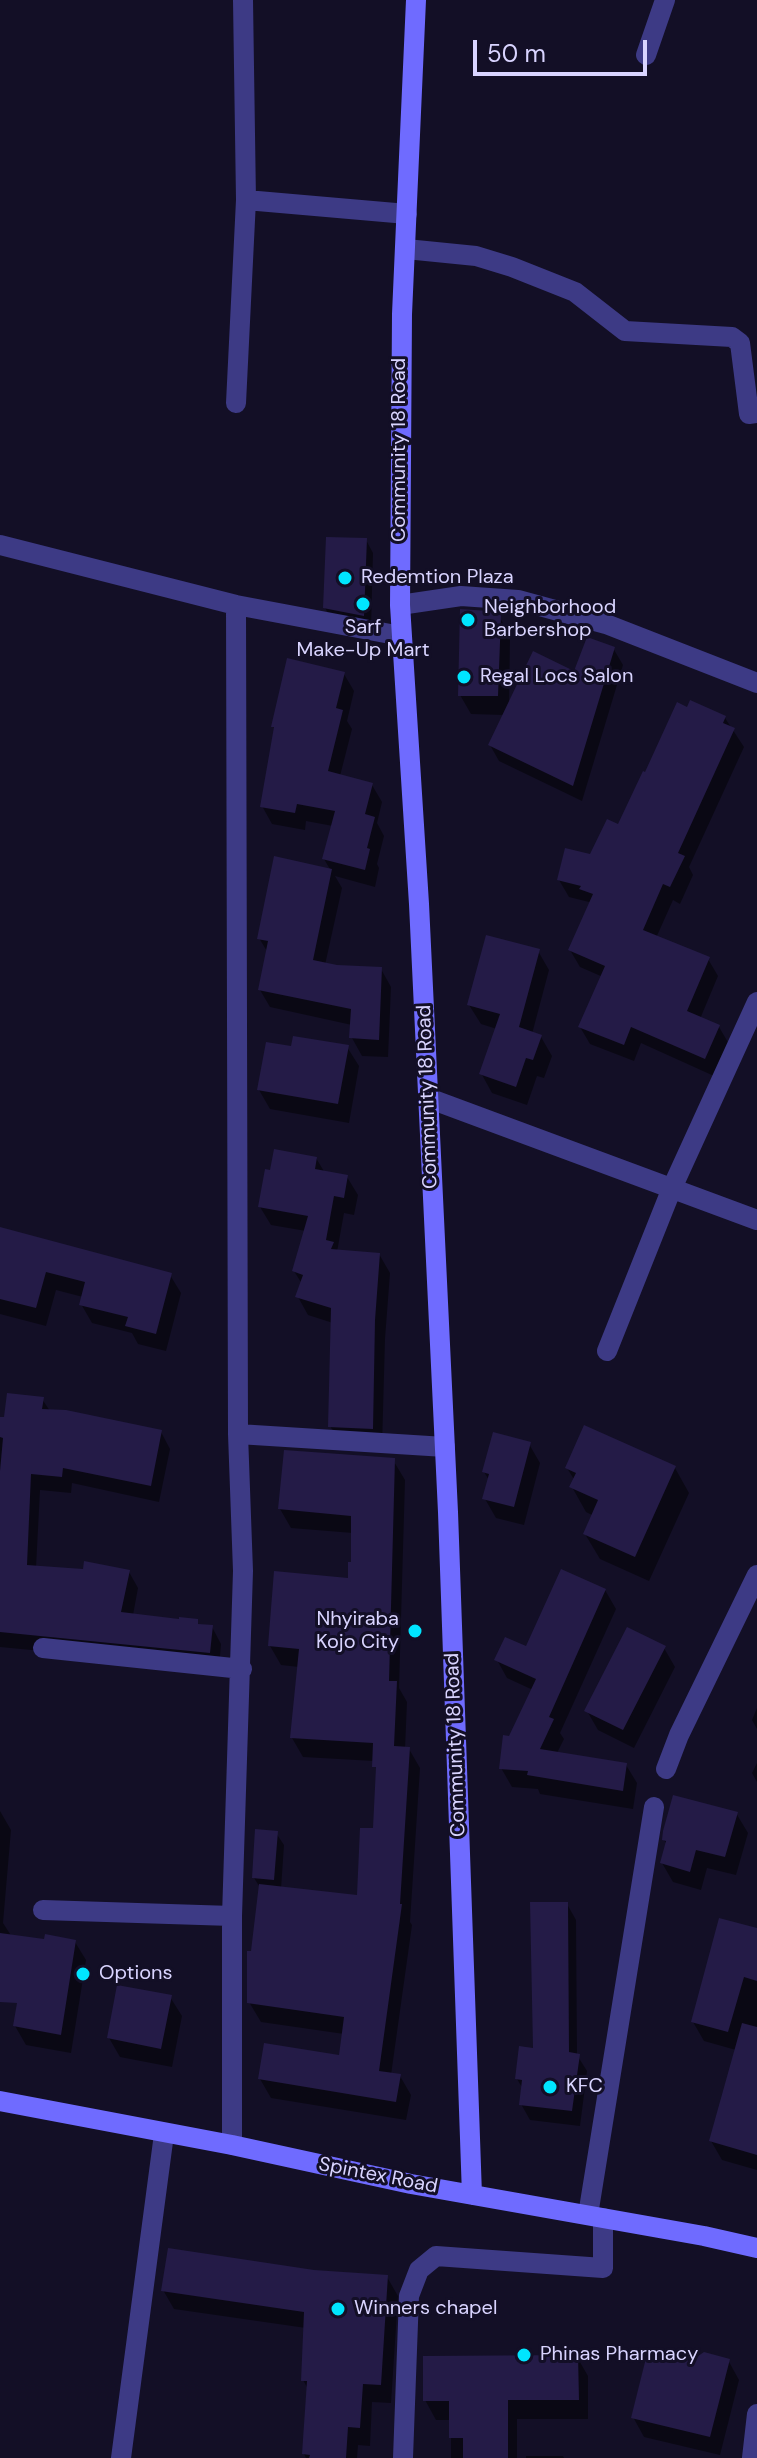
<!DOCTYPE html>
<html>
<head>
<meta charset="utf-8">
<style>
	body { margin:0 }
	#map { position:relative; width:757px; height:2458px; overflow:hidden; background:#130f26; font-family:"DM Sans",sans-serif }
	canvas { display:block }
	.scale { position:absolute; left:473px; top:40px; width:174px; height:36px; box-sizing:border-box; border:4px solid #d9d4ff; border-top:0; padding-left:10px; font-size:24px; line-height:28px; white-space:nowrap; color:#d9d4ff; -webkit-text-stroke:6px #130f26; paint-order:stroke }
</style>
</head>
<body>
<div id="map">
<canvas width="757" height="2458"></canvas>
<div class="scale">50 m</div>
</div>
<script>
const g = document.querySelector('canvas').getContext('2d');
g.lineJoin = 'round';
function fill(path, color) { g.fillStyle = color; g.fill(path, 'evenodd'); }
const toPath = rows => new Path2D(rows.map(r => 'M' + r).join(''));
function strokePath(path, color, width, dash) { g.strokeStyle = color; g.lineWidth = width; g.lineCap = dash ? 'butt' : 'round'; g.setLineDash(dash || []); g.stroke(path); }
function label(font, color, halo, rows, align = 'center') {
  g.font = font + ' "DM Sans",sans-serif'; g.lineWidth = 6; g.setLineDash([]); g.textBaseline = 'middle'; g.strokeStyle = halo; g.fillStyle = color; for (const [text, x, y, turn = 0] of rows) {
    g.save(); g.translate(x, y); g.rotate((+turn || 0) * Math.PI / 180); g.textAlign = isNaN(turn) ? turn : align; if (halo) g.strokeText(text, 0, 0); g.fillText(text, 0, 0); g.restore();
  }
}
const shadow = toPath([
	[366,540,373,553,371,628,333,621,325,608],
	[499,616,510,636,509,706,575,674,613,648,623,665,582,801,499,761,490,745,504,715,471,714,460,695],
	[344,674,354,691,347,721,352,729,340,776,372,785,382,802,377,823,384,836,377,864,379,868,375,887,335,876,342,888,325,965,381,969,391,987,388,1057,362,1056,352,1038,352,1025,270,1007,260,990,268,953,259,938,331,871,324,859,333,826,306,821,305,830,272,824,262,806,275,730,273,726],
	[725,718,744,747,689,867,693,875,680,904,673,900,656,938,708,959,718,976,700,1019,719,1027,729,1044,714,1076,641,1043,634,1061,590,1044,580,1027,603,977,580,967,570,950,590,904,589,902,569,897,559,880,591,856],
	[538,951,549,970,532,1034,541,1037,552,1056,544,1078,537,1076,527,1105,492,1093,481,1073,497,1029,481,1024,469,1005],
	[347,1047,359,1066,349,1123,270,1109,259,1090],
	[316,1158,325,1173,347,1177,358,1195,354,1215,344,1213,337,1252,379,1254,390,1273,385,1339,382,1447,341,1444,330,1426,333,1323,308,1315,298,1297,302,1284,294,1271,306,1231,271,1225,260,1207],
	[0,1229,170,1275,181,1293,166,1351,138,1344,132,1333,92,1323,81,1304,83,1297,56,1290,46,1326,0,1314],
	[42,1399,50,1411,161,1432,170,1449,159,1502,72,1483,71,1493,40,1490,36,1568,129,1572,138,1588,133,1615,197,1621,199,1626,212,1627,221,1644,219,1668,0,1647,0,1433],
	[529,1444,540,1463,524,1525,496,1518,485,1499,489,1480,484,1472],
	[393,1460,405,1480,399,1688,407,1702,405,1749,409,1749,420,1768,410,1922,412,1925,391,2075,400,2076,411,2095,406,2120,271,2098,260,2079,341,2058,344,2034,261,2022,249,2002,261,1889,254,1878,276,1833,284,1845,281,1889,359,1897,375,1830,378,1772,374,1761,303,1757,292,1738,299,1667,281,1665,270,1646,350,1580,353,1533,291,1528,280,1509],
	[567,1468,675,1468,689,1493,649,1581,600,1559,585,1534,594,1516,586,1512,572,1487,575,1481],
	[605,1590,616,1609,560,1733,564,1739,557,1753,626,1765,637,1783,633,1809,540,1794,538,1789,512,1787,501,1768,510,1738,533,1690,507,1678,497,1660,527,1649],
	[664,1648,675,1667,634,1748,598,1730,587,1711],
	[757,1708,757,1729,752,1720],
	[757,1763,757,1782,752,1773],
	[0,1811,11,1830,3,1923,12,1937,75,1942,86,1960,71,2053,26,2045,15,2026,20,2000,0,1998],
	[736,1813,748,1833,736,1875,707,1868,701,1890,673,1882,662,1863,667,1845,664,1840],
	[567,1904,576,1920,577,2055,587,2071,580,2126,530,2120,521,2104,523,2089,517,2079,535,2050],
	[757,1930,757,2170,722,2160,711,2141,736,2050,704,2041,693,2022],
	[170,1997,182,2016,172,2067,120,2057,109,2038],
	[314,2272,387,2277,398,2296,391,2403,372,2402,370,2446,358,2445,357,2458,306,2458,304,2454,308,2389,303,2380,306,2328,174,2309,163,2290],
	[577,2357,588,2376,588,2419,517,2419,517,2458,451,2458,451,2420,436,2420,425,2400],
	[728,2360,739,2380,720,2455,644,2437,633,2417,691,2363],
	[526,2456,563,2456,564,2458,526,2458]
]);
const building = toPath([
	[326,537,367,538,364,616,323,608],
	[460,609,489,611,501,615,498,696,458,696],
	[587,637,615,647,573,786,488,745,533,651,574,671],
	[287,658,345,672,336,708,343,710,328,771,373,783,365,814,375,817,367,848,370,849,365,870,322,859,335,811,297,804,295,813,260,807,274,727,271,727],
	[690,700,726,716,723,723,735,728,678,853,685,856,670,887,663,884,643,930,710,957,687,1011,720,1025,705,1059,631,1027,624,1045,578,1027,605,966,568,950,593,894,579,889,581,886,557,880,565,848,590,854,607,819,618,824,643,771,645,772,677,702,687,707],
	[274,856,332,869,313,960,337,965,382,967,379,1040,349,1038,351,1009,258,990,268,941,257,939],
	[486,935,540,949,519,1027,542,1035,533,1060,526,1058,516,1087,479,1074,500,1014,467,1005],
	[293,1036,349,1045,338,1104,257,1090,266,1042,291,1046],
	[274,1149,317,1157,315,1169,348,1175,344,1198,334,1196,326,1240,334,1242,331,1249,380,1253,375,1320,373,1429,328,1427,331,1308,295,1297,303,1275,292,1271,308,1216,258,1207,265,1169,270,1170],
	[0,1227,172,1273,156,1334,125,1326,128,1317,79,1305,85,1282,46,1272,36,1308,0,1299],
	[7,1393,44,1397,42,1409,66,1410,162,1430,151,1486,63,1468,62,1477,31,1474,27,1565,83,1569,84,1561,130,1570,121,1612,179,1619,179,1617,198,1619,198,1624,213,1625,210,1653,0,1632,0,1471,3,1438,0,1437,0,1417,4,1417],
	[584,1425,676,1466,635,1557,583,1534,598,1500,569,1487,576,1473,565,1468],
	[493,1432,531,1442,514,1507,482,1499,489,1474,482,1472],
	[284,1450,395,1458,389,1681,397,1681,394,1746,410,1747,400,1904,402,1904,379,2071,401,2074,396,2102,258,2079,264,2043,339,2055,344,2017,247,2003,247,1951,251,1951,259,1884,357,1895,360,1828,373,1828,376,1767,372,1767,373,1743,290,1738,299,1649,268,1646,274,1571,348,1578,348,1562,351,1562,351,1516,278,1509],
	[561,1569,606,1589,549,1717,554,1719,540,1749,627,1763,623,1791,527,1775,528,1771,499,1769,503,1735,509,1736,536,1679,494,1660,505,1637,526,1646],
	[627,1627,666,1646,623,1730,584,1711],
	[673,1795,738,1812,725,1857,696,1850,690,1872,660,1863,666,1841,662,1840,663,1831],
	[255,1829,278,1831,274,1880,252,1878],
	[530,1902,568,1902,569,2052,580,2054,572,2111,519,2105,522,2080,515,2079,519,2046,533,2048],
	[719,1918,757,1928,757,1981,744,1977,728,2032,691,2022],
	[0,1933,44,1939,45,1934,76,1940,61,2035,13,2026,17,2003,0,2002],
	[117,1985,172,1995,161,2049,107,2038],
	[742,2023,757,2027,757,2155,709,2141],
	[168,2248,314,2270,388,2275,381,2385,363,2384,360,2428,348,2427,346,2458,309,2458,310,2455,302,2454,307,2381,301,2381,304,2312,161,2291],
	[648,2350,691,2361,704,2352,730,2359,710,2437,631,2418],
	[578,2355,579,2400,508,2400,508,2458,463,2458,463,2438,449,2438,449,2401,423,2401,423,2356]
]);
const minor = toPath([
	[646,55,665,0],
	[246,200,407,214],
	[406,249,476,256,512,267,575,292,625,331,732,337,740,343,749,414,757,413],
	[236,403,246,200,243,0],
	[0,545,236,605,401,636],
	[400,605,461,596,518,600,606,624,757,683],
	[428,1098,757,1220],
	[607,1351,672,1188,757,1002],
	[238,1434,445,1447],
	[43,1648,242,1669],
	[666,1769,679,1735,757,1575],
	[43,1910,232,1916],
	[232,2145,232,1916,243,1571,238,1434,236,605],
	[588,2215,654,1807],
	[121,2458,164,2134],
	[403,2458,409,2296,419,2270,436,2256,603,2268,603,2218],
	[752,2458,757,2414]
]);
const secondary = toPath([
	[416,0,402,314,400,605,419,904,448,1512,472,2195],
	[0,2101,232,2145,411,2184,704,2236,757,2248]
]);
const markers = [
	[345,578,8,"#00e5ff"],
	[363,604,8,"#00e5ff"],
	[468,620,8,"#00e5ff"],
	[464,677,8,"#00e5ff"],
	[415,1631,8,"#00e5ff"],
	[83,1974,8,"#00e5ff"],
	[550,2087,8,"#00e5ff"],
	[338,2309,8,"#00e5ff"],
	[524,2355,8,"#00e5ff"]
];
const streetNames = [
	["Community 18 Road",400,450,-90],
	["Community 18 Road",428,1097,-92],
	["Community 18 Road",456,1745,-92],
	["Spintex Road",378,2176,11]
];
const poiNames = [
	["Redemtion Plaza",361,578],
	["Neighborhood",484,608],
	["Barbershop",484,631],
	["Sarf",363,628,"center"],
	["Make-Up Mart",363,651,"center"],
	["Regal Locs Salon",480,677],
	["Nhyiraba",399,1620,"right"],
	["Kojo City",399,1643,"right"],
	["Options",99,1974],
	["KFC",566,2087],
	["Winners chapel",354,2309],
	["Phinas Pharmacy",540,2355]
];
fill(shadow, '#0007');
fill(building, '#241b47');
strokePath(minor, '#3d3a85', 20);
strokePath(secondary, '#6f6bff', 20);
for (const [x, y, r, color] of markers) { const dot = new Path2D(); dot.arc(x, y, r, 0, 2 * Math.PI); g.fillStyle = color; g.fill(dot); strokePath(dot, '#130f26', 3); }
label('20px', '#d9d4ff', '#130f26', streetNames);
label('20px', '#d9d4ff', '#130f26', poiNames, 'left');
</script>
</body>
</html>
